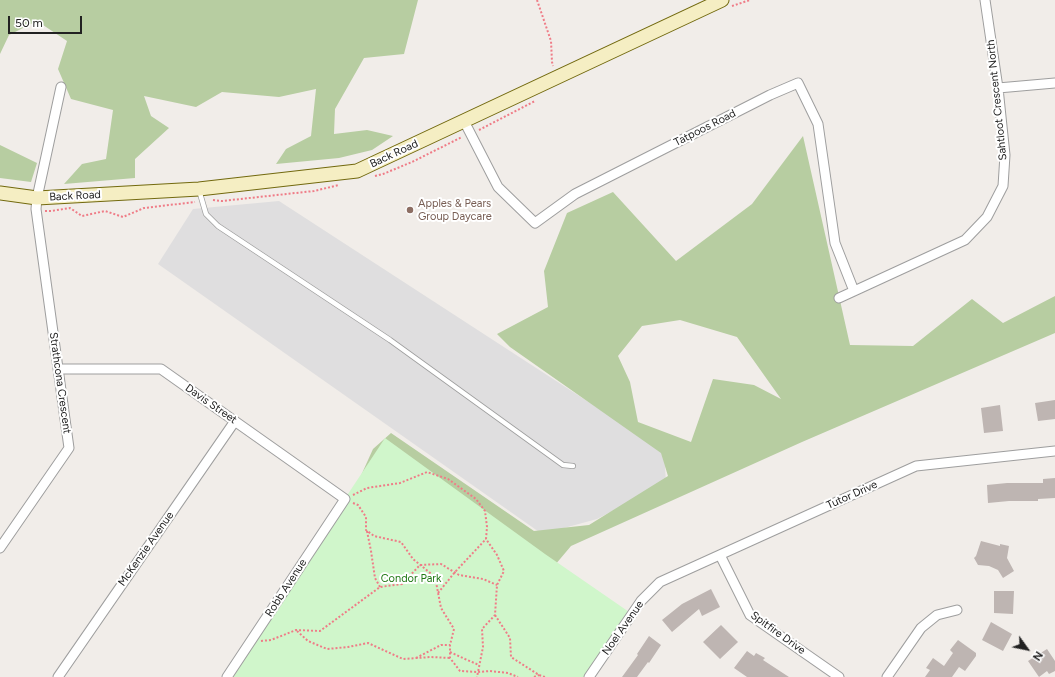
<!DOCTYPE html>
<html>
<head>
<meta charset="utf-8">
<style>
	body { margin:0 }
	#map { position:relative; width:1055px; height:677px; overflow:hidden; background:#f1ede9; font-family:Figtree,sans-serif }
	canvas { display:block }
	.north { position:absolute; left:1007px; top:629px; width:40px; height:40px; -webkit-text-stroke:3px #fff; paint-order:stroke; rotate:123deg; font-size:11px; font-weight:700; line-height:16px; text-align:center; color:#212121 }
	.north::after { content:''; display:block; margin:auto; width:14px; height:18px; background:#212121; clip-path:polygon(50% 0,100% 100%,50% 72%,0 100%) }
	.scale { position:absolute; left:8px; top:16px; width:74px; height:18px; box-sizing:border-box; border:2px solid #212121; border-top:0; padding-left:5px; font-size:12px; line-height:14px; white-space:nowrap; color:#212121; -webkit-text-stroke:3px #fff; paint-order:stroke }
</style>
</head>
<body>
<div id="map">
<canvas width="1055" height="677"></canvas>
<div class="north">N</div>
<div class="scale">50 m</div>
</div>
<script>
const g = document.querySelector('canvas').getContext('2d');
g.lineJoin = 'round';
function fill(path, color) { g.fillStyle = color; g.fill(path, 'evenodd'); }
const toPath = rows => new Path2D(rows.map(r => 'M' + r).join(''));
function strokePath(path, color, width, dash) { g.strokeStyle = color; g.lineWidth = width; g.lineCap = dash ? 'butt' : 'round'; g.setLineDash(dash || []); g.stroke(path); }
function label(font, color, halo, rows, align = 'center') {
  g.font = font + ' Figtree,sans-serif'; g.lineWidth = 4; g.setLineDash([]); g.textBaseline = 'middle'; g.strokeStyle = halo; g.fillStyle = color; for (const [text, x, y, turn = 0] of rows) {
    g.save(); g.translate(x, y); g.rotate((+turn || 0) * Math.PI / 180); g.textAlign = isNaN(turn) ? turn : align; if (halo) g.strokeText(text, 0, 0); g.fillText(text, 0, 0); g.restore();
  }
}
const residential = toPath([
	[279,201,664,451,666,483,597,519,542,534,158,264,193,209]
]);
const forest = toPath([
	[0,0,418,0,404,54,364,58,335,109,334,134,367,130,393,136,372,150,339,158,276,164,286,149,311,136,316,89,279,97,222,92,196,107,144,96,151,116,169,128,135,159,135,178,64,184,82,164,106,159,113,110,71,99,58,69,67,41,37,21,9,35,0,54],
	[803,136,850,345,913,346,972,299,1003,323,1055,296,1055,333,802,442,571,546,555,565,243,677,354,491,373,449,391,433,534,531,589,525,668,476,661,453,510,347,497,334,548,307,544,271,567,213,613,192,676,261,752,204],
	[680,320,737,337,781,399,754,385,713,379,691,442,638,422,630,382,618,356,642,326],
	[0,145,37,163,31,182,0,178]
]);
const park = toPath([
	[385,438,545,554,632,614,589,677,227,677]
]);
const building = toPath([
	[1055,400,1055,419,1038,421,1035,403],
	[1000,405,1003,431,984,433,981,408],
	[1055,478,1055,498,1038,499,1038,501,1009,501,988,503,987,485,1007,483,1043,483,1043,479],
	[981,541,1000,546,1000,544,1009,546,1007,558,1014,571,1003,578,998,570,989,566,978,565,974,558,976,556],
	[711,589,720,607,702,616,699,609,672,632,662,620,682,604],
	[994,591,1014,591,1013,614,994,613],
	[991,622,1012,634,1003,651,982,640],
	[721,625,738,642,720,659,703,642],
	[649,636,661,645,649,663,648,662,637,677,622,677,638,655,637,654],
	[958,640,976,653,976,656,965,671,959,667,952,677,925,677,930,670,926,668,933,658,944,666,953,653,950,650],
	[1047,649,1055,661,1055,671,1049,674,1047,671,1039,677,1028,661],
	[747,651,754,656,756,653,765,658,763,660,789,677,747,677,734,668]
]);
const path = toPath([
	[537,0,551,41,552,62,553,66],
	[732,6,750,0],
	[479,130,535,101],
	[375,176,383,174,412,162,462,137],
	[213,200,222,201,314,191,339,185],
	[45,211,51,211,70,208,82,216,105,211,123,217,144,208,195,202],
	[353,495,367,488,400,483,427,472,448,479,476,499,485,511,487,527,486,539,497,555,504,571,497,585,495,615,482,629,483,647,477,677],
	[353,503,358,505,366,517,366,530,374,536,401,542,413,559,435,577,441,608,454,629,450,645,450,658,460,671,478,672,490,671,508,673,518,677],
	[367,531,371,551,375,578,380,587],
	[438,593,455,572,486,539],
	[495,615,510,638,511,657,539,675,545,677],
	[297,631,308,641,327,649,348,647,368,643,403,659,431,657,450,658],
	[261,641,271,640,296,630,320,631,380,587,402,584,420,565,441,564,459,575,483,579,497,585],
	[450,652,465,659,479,665],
	[416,658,441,645,450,645],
	[534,677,539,675]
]);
const lane = toPath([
	[199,190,206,214,218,226,390,340,563,465,573,466]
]);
const street = toPath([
	[998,88,1055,83],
	[464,121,498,187,535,223,575,194,770,95,798,83,818,124,835,243,854,291],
	[839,298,965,240,987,217,1003,186,1005,155,998,88,985,0],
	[58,369,161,369,345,499,227,677],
	[0,548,69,448,36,209,37,198,61,87],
	[720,555,750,615,839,677],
	[58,677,235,421],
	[589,677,641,601,660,582,916,466,1055,451],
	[887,677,921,628,937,615,957,610]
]);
const secondary = toPath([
	[0,193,37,198,199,189,357,171,722,0]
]);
const markers = [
	[410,210,4,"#8d6e63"]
];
const streetNames = [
	["Sahtloot Crescent North",997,100,-96],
	["Tatpoos Road",705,128,-27],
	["Back Road",394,154,-25],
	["Back Road",75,196,-3],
	["Strathcona Crescent",60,383,82],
	["Davis Street",211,404,35],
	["Tutor Drive",852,495,-24],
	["McKenzie Avenue",146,549,-55],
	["Robb Avenue",286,588,-57],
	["Noel Avenue",623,628,-55],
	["Spitfire Drive",778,633,36]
];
const educationNames = [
	["Apples & Pears",418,204],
	["Group Daycare",418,217]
];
const parkNames = [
	["Condor Park",411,579]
];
fill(residential, '#dfdedf');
fill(forest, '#b7cda1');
fill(park, '#d0f6cb');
fill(building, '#beb5b2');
strokePath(lane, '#9e9e9e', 6);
strokePath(street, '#9e9e9e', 11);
strokePath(secondary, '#72690e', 15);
strokePath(path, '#ef7c87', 2, [2, 2]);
strokePath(lane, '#fff', 4.5);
strokePath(street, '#fff', 9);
strokePath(secondary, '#f5eec3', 13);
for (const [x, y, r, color] of markers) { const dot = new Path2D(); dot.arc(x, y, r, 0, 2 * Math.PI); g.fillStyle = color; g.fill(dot); strokePath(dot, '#fff', 1.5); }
label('11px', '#212121', '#fff', streetNames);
label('11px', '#785e54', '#fff', educationNames, 'left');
label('11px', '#217915', '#fff', parkNames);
</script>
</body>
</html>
